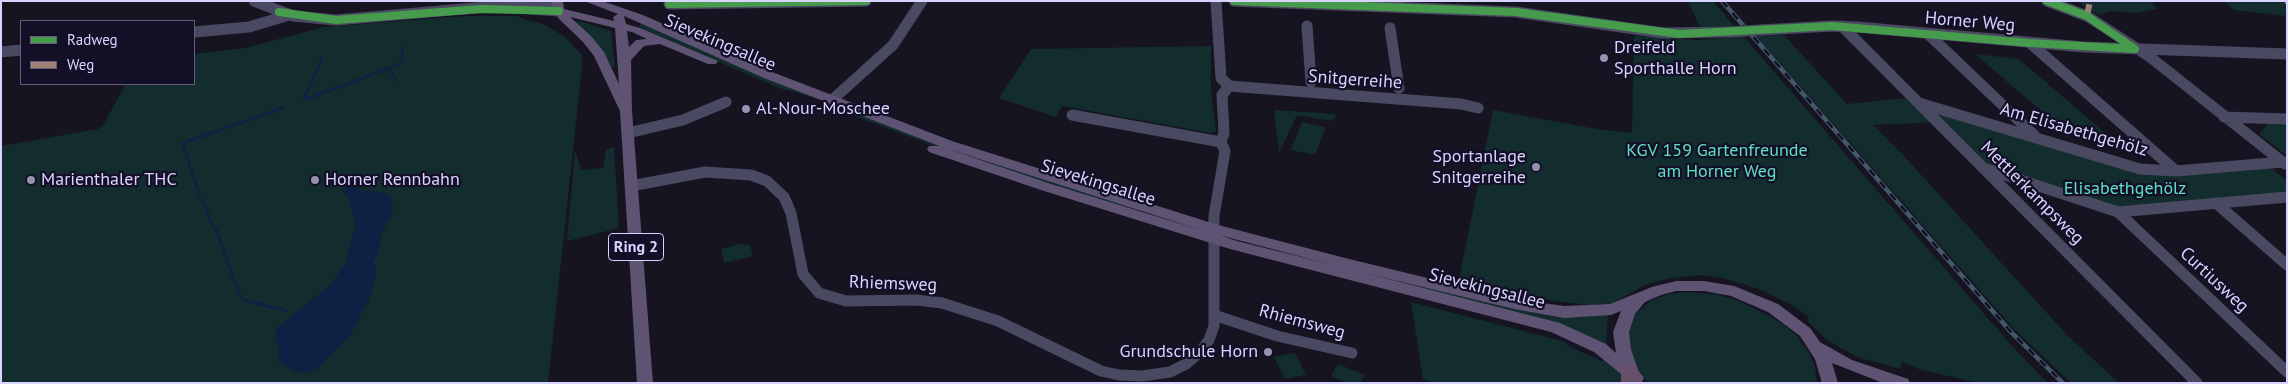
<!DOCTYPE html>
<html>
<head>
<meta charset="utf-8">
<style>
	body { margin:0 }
	#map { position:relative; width:2288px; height:384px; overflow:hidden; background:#161421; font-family:"PT Sans",sans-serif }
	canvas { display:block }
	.frame { position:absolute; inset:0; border:2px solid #d9d4ff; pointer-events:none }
	.legend { position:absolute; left:20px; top:20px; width:175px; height:65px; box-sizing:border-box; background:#130f26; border:1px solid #625e7d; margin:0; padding:6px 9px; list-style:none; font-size:15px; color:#d9d4ff }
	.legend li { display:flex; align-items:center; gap:10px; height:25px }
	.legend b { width:25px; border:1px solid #625e7d }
</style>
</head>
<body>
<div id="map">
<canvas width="2288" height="384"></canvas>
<div class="frame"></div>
<ul class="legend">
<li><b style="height:6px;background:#469c4c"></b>Radweg</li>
<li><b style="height:6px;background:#9e8076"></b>Weg</li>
</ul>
</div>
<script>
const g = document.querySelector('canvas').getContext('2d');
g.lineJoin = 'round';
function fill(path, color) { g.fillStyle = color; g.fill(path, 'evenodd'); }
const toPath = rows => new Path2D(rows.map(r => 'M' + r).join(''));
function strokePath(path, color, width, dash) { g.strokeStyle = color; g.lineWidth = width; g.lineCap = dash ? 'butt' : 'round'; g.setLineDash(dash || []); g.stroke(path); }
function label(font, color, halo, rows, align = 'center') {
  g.font = font + ' "PT Sans",sans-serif'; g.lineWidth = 4.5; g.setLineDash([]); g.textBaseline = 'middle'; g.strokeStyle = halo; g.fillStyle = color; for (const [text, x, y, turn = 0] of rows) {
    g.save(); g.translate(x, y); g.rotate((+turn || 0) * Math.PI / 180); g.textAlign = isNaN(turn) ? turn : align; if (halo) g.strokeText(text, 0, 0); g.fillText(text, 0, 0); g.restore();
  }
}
const green = toPath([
	[1688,1,1713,1,1734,26,1700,27],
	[2079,1,2151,1,2157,9,2137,13,2109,11,2100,15,2084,7],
	[2222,1,2287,1,2287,16,2234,10,2227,3],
	[466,16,518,16,523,19,543,24,565,37,581,54,582,66,548,383,1,383,1,146,98,129,103,125,126,84,194,84,194,54,245,48,324,27],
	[580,21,611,31,615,67,612,67,606,57,575,22],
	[641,22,816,98,779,88,639,27],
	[1784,35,1847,104,1907,98,2114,166,2271,168,2287,181,2287,193,2122,210,1991,168,1937,122,1873,125,1905,157,2068,336,2119,383,2071,383,2015,330,1756,36],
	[1634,36,1696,40,1744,37,2012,346,2048,383,1980,383,1921,370,1902,362,1900,369,1857,357,1827,340,1807,321,1809,317,1794,306,1759,289,1722,278,1702,275,1671,278,1647,284,1613,303,1589,305,1555,301,1459,279,1493,110,1596,129,1632,133],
	[1211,46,1211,92,1216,131,1211,133,1062,106,1056,117,999,98,1031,49],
	[1975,54,2019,59,2118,144,2060,127],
	[850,110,1140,210,1135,212,940,148,846,113],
	[1274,110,1335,114,1336,117,1331,121,1297,115,1279,153],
	[1302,122,1326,127,1315,155,1291,150],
	[2268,124,2287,124,2287,156,2259,134],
	[614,147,619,228,567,241,575,150,581,170,603,168,606,150],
	[740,244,750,245,753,256,724,263,721,249],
	[1284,252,1466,296,1608,314,1606,347,1283,256],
	[1688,292,1719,295,1740,301,1780,322,1796,335,1808,351,1815,367,1817,383,1648,383,1635,365,1627,334,1635,314,1652,300,1669,294],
	[1411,302,1566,342,1567,345,1601,361,1607,360,1620,372,1624,383,1434,383,1423,379],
	[1295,353,1306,375,1285,379,1274,357],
	[1338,364,1365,375,1360,383,1348,383,1331,376]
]);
const water = toPath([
	[349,186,356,186,360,190,377,192,390,196,393,205,393,213,381,234,379,253,373,262,377,272,369,300,350,335,318,368,305,373,293,371,278,361,280,351,274,337,277,328,331,284,345,264,356,225,349,200,342,190]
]);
const stream = toPath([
	[402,48,403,59],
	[390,69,396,81],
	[313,79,322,58],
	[312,81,304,98,310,98,402,63],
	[190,166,183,143,283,108],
	[191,170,200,195],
	[203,201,213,227],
	[216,229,239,294,244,300,287,311]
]);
const minor = toPath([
	[254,1,293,16,336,20,556,1],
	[1234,1,1516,12,1663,33,1730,32],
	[2047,1,2087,16,2150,57,2285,164],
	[669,4,866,1],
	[530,9,559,11],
	[1307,26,1311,82],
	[1842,26,2197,383],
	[1390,28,1399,88],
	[1761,30,1832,26,1857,27,2084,47,2287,54],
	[194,32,249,27,289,15],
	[1927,33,2034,135],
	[2030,43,2176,171],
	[1,52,21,50],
	[1229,86,1461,104,1478,108],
	[831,101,893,45,922,1],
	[1919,103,2140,169,2176,171,2283,162],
	[1072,115,1221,142],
	[2224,117,2287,119],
	[628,133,683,120,726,102],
	[1987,169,2118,212,2287,197],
	[631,186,705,172,751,175,767,181,784,197,791,213,803,274,819,293,846,301,916,300,942,303,998,321,1101,371,1119,375,1142,376,1170,372,1186,364,1199,353,1209,340,1214,326,1214,216,1225,151,1221,142,1224,133,1222,95,1229,86,1221,78,1216,1],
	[2216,203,2287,265],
	[2118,212,2287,372],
	[1214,315,1277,336,1352,353]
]);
const major = toPath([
	[551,1,563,1,564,9,614,21,613,17,618,14,584,1,602,1,643,15,772,72,952,141,1218,225,1349,259,1514,299,1564,306,1610,304,1652,287,1676,281,1704,281,1734,286,1778,304,1810,328,1820,342,1852,360,1908,379,1910,383,1883,383,1832,363,1838,383,1822,383,1815,359,1800,336,1768,312,1731,296,1704,291,1676,291,1661,295,1645,302,1635,314,1629,332,1631,349,1638,370,1644,378,1642,382,1632,383,1594,352,1551,332,1230,249,1041,190,929,152,927,149,929,146,939,146,1051,184,1204,231,942,147,764,78,624,16,626,24,640,28,718,61,716,64,708,64,660,44,644,46,631,60,632,111,653,383,637,383,620,111,594,56,583,42,558,18,551,1],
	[570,17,615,28,619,84,604,52,591,36,570,17],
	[627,31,632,32,647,39,636,40,629,47,627,31],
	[1213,233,1215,234,1337,266,1237,241,1213,233],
	[1361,272,1514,309,1564,318,1611,315,1621,311,1613,332,1616,353,1606,344,1560,323,1361,272]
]);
const highway = toPath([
	[1630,364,1637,366,1641,383,1621,383,1621,371,1623,366,1630,364]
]);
const rail = toPath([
	[1722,1,2011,332,2063,383]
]);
const minorBridge = toPath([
	[1730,32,1761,30]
]);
const quiet = toPath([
	[2285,1,2287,1],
	[2087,16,2090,1]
]);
const cycleway = toPath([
	[1234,1,1516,12,1679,34,1832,26,2030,43,2135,49],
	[2047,1,2087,16,2135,49],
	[669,4,866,1],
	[279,12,336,20,481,9,559,11]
]);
const markers = [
	[1604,58,5,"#9591b1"],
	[746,109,5,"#9591b1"],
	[1536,167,5,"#9591b1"],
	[31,180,5,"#9591b1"],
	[315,180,5,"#9591b1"],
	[1268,352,5,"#9591b1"]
];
const shields = [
	[636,247,55]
];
const shieldNames = [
	["Ring 2",636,247]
];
const streetNames = [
	["Horner Weg",1970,22,5],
	["Sievekingsallee",720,43,23],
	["Snitgerreihe",1355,80,4],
	["Am Elisabethgehölz",2074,130,16],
	["Sievekingsallee",1098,183,17],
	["Mettlerkampsweg",2032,193,45],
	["Curtiusweg",2214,280,43],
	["Rhiemsweg",893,284,2],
	["Sievekingsallee",1487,289,14],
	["Rhiemsweg",1302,322,15]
];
const poiNames = [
	["Dreifeld",1614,48],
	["Sporthalle Horn",1614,69],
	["Al-Nour-Moschee",756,109],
	["Sportanlage",1526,157,"right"],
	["Snitgerreihe",1526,178,"right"],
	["Marienthaler THC",41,180],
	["Horner Rennbahn",325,180],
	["Grundschule Horn",1258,352,"right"]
];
const parkNames = [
	["KGV 159 Gartenfreunde",1717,151],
	["am Horner Weg",1717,172],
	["Elisabethgehölz",2125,189]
];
fill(green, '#132c2d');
fill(water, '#0d2144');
strokePath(stream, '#0d2144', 2.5);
strokePath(minor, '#4a4962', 11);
fill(major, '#5e5373');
fill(highway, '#67516a');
strokePath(rail, '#43596b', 4.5);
strokePath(rail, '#130f26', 2.5, [8]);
strokePath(minorBridge, '#4a4962', 11);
strokePath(quiet, '#9e8076', 6, [12, 6]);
strokePath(cycleway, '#469c4c', 8);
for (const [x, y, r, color] of markers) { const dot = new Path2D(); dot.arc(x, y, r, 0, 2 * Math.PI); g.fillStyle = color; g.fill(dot); strokePath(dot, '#130f26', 2); }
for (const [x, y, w] of shields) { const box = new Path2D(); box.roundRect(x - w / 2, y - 13.5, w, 27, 4); g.fillStyle = '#130f26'; g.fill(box); strokePath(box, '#d9d4ff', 1); }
label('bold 16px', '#d9d4ff', null, shieldNames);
label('18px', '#d9d4ff', '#130f26', streetNames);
label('18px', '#d9d4ff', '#130f26', poiNames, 'left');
label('18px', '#5fe0c0', '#130f26', parkNames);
</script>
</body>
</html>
